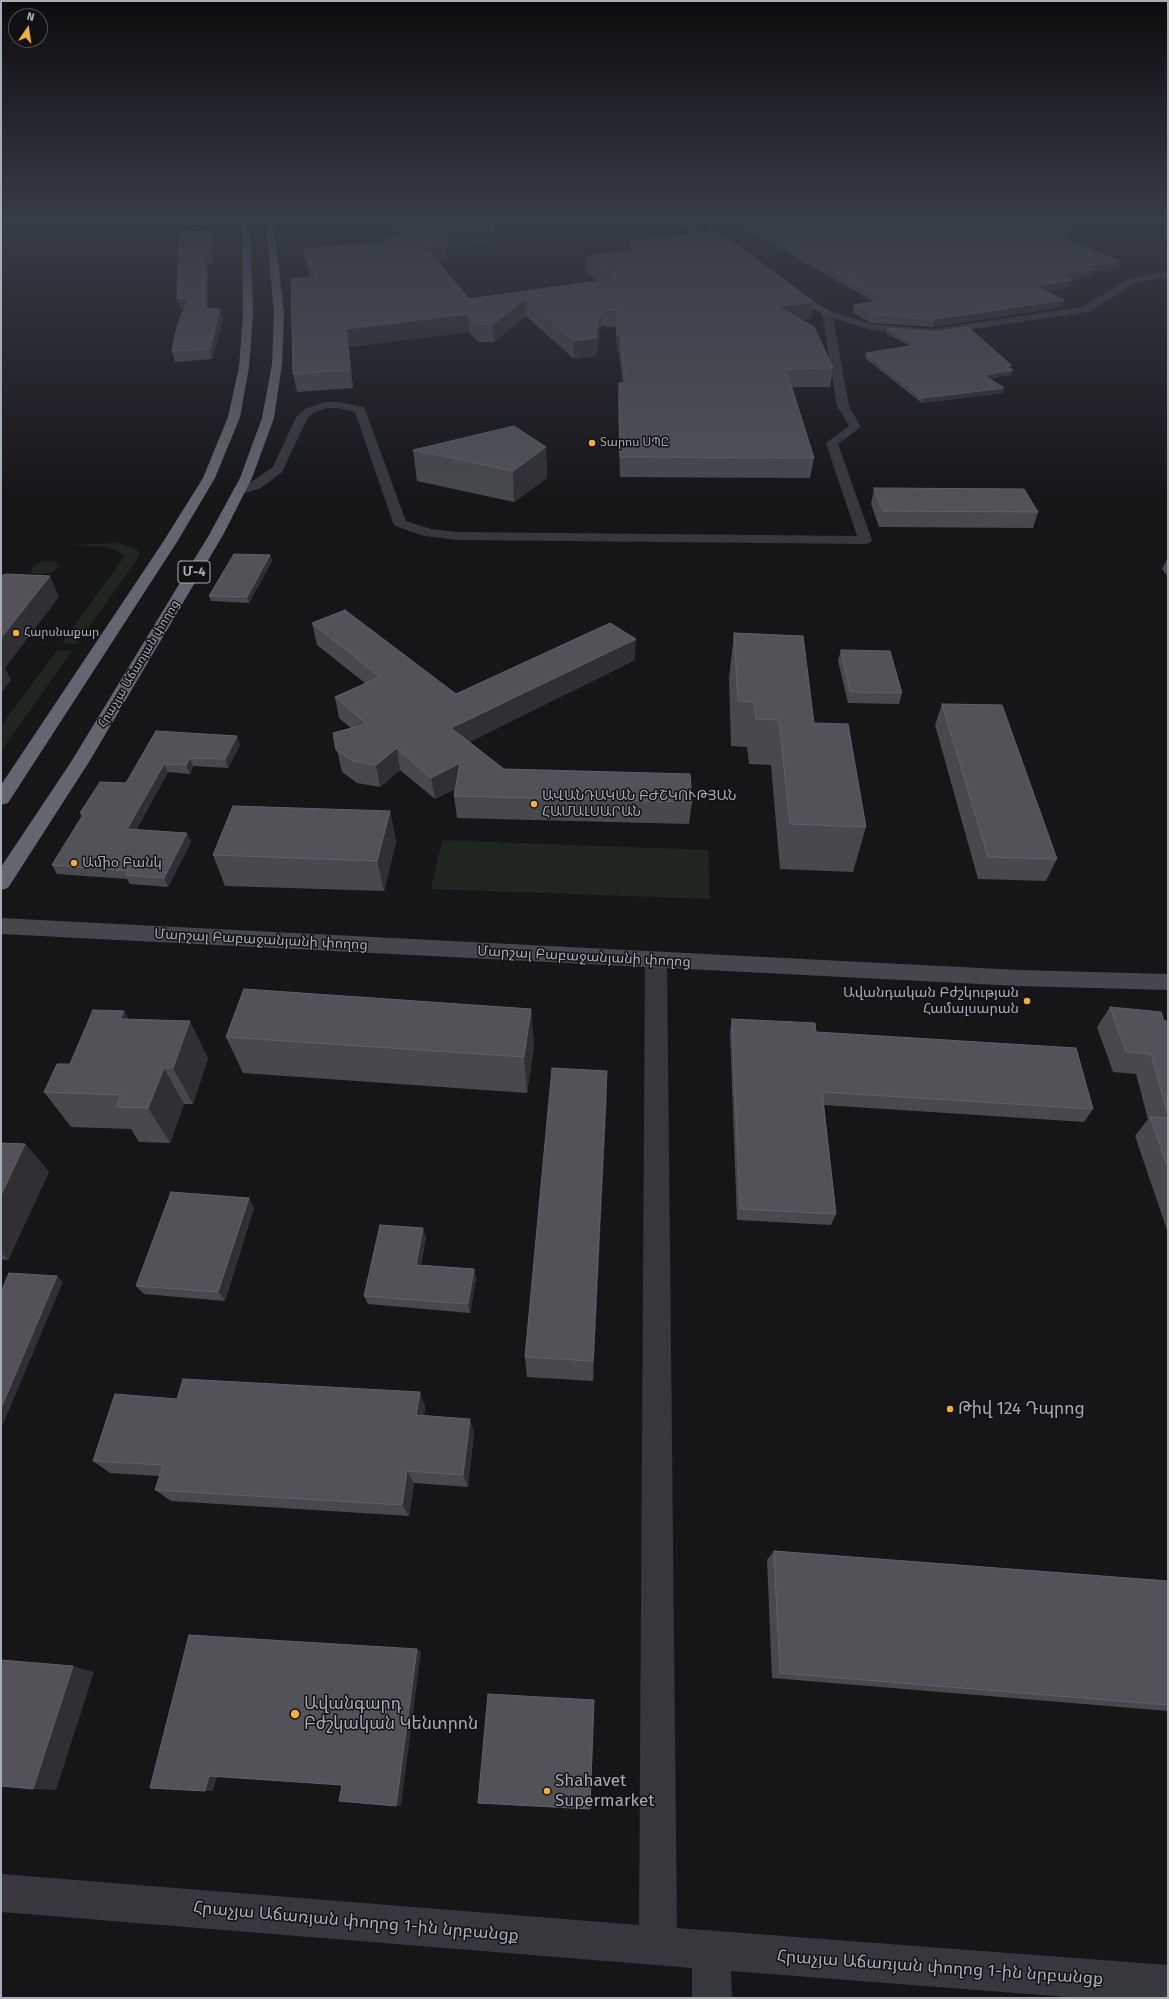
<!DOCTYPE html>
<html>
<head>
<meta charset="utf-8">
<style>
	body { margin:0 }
	#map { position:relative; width:1169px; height:1999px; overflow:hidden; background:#161618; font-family:"Fira Sans",sans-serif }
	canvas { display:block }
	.frame { position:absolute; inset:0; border:2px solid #a8adb8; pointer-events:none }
	.north { position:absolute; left:8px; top:8px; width:40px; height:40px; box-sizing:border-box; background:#111113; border:1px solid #4d4f55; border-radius:50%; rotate:13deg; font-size:11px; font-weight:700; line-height:16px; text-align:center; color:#a8adb8 }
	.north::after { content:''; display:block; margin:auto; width:14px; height:18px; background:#f2b134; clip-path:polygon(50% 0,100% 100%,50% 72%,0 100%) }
</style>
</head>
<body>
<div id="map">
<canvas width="1169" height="1999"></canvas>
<div class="frame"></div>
<div class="north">N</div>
</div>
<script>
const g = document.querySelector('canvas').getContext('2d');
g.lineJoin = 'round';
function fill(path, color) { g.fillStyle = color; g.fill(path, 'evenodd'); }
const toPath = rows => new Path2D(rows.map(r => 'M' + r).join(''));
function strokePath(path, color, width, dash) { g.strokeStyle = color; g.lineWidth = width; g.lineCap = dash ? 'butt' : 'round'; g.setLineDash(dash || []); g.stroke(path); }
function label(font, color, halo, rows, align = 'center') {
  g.font = font + ' "Fira Sans","Noto Sans Armenian",sans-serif'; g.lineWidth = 3; g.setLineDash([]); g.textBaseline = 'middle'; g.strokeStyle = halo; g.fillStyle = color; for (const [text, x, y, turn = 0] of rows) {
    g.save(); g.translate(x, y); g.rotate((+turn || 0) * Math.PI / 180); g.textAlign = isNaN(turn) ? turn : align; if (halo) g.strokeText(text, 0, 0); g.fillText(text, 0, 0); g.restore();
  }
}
const green = toPath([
	[116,543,135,548,140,553,138,558,77,644,62,643,124,557,115,550,106,547,66,545],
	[44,561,56,562,58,567,53,572,45,574,36,574,31,572,33,566],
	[57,650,72,651,1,751,1,726],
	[442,840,708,850,710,899,431,889]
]);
const street = toPath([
	[1168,271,1168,277,1135,283,1088,312,933,335,870,330,833,318,849,406,861,427,838,444,872,540,870,543,865,544,457,540,424,536,395,526,393,523,355,412,338,408,326,408,313,413,307,419,282,472,261,488,239,495,233,491,234,488,251,482,273,467,296,417,305,409,325,402,338,402,364,407,406,521,431,529,457,532,857,536,826,443,849,426,837,406,822,313,824,311,830,311,871,324,933,329,1082,307,1129,279,1168,271],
	[656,953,664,955,667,961,677,1928,1168,1965,1168,1998,1080,1998,731,1971,732,1998,692,1998,692,1968,1,1912,1,1874,639,1925,645,961,648,955,656,953]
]);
const secondary = toPath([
	[679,224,688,224,727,249,726,251,720,251,679,224],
	[788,286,830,311,832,313,827,316,824,315,785,291,785,287,788,286],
	[1,918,1019,970,1168,974,1168,990,1019,986,1,934,1,918]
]);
const highway = toPath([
	[242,224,250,224,253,315,249,367,240,417,215,478,177,542,8,803,1,805,1,785,163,542,203,478,228,417,239,367,243,315,242,224],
	[266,224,274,224,284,314,282,364,274,418,252,478,223,535,89,762,8,888,1,890,1,867,71,762,209,535,240,478,262,418,272,364,274,314,266,224]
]);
const wall = toPath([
	[392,224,490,224,494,245,446,248,447,261,437,261,469,299,599,281,586,273,586,257,630,250,631,242,814,302,811,319,802,320,833,368,830,387,792,387,814,458,810,478,620,477,618,402,619,383,623,383,619,352,617,352,616,327,601,326,596,356,574,359,526,316,494,342,478,342,469,332,349,347,353,388,297,392,293,374,311,278,306,265,304,249,381,242,381,239,398,238],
	[737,224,1057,224,1068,236,1063,237,1121,262,1118,269,1093,272,1092,276,1072,279,1070,287,1047,291,1064,300,1062,307,933,327,871,323,853,313,854,305,875,302],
	[213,230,215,239,213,263,208,263,208,309,220,309,223,319,212,359,175,362,172,351,184,309,180,309,179,261,177,255],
	[887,328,1011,365,1010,369,1013,370,1011,375,990,378,1003,393,922,403,865,358,866,353,910,346,886,333],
	[546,447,547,478,514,502,417,481,413,450],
	[874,488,1038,512,1033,528,879,527,871,504],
	[270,555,272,561,249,603,211,601,209,596],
	[1168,557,1168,577,1162,569],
	[312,623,456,694,635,660,469,742,504,769,692,802,689,824,457,818,454,796,455,789,435,799,400,770,380,787,357,783,342,772,333,733,351,728,339,718,335,697,365,683,317,645],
	[734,633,814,723,866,827,853,872,780,869,771,765,749,764,747,747,731,746,729,678],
	[841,650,902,693,899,704,848,703,838,661],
	[942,704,1057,859,1046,881,978,879,935,725],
	[156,731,237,736,240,745,228,768,193,766,190,774,168,772,136,830,191,842,168,887,130,884,127,879,57,874,52,865,82,817,80,813,126,783],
	[390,811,396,842,384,891,225,886,213,855],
	[1110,1007,1164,1021,1168,1021,1168,1233,1135,1136,1148,1119,1136,1074,1113,1072,1097,1027],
	[531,1009,534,1046,527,1093,243,1073,226,1037],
	[129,1019,208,1058,193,1104,184,1104,170,1143,139,1142,131,1129,71,1127,44,1092,70,1064],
	[732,1019,816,1032,1093,1109,1084,1122,824,1105,836,1214,831,1225,737,1220,730,1032],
	[607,1071,593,1381,527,1377,525,1357],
	[1,1143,25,1144,49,1172,8,1260,1,1259],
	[254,1208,225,1301,144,1294,136,1286],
	[426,1237,421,1265,474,1269,476,1278,470,1313,368,1304,364,1296],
	[177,1399,425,1406,424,1416,474,1432,468,1487,414,1483,409,1516,171,1501,155,1490,160,1476,110,1473,93,1461],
	[774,1551,1168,1581,1168,1711,772,1678,767,1560]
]);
const shadedWall = toPath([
	[493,229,494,245,446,248,447,261,426,262,425,247,438,233],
	[1070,229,1068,236,1049,239,1051,232],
	[213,230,215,239,213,263,211,253],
	[206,253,208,263,208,320,205,309],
	[1121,262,1118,269,1093,272,1092,276,1057,282,1060,274,1089,266],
	[1073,280,1070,287,1033,294,1035,286],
	[188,298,191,308,180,309,177,299],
	[525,299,526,316,494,342,493,324],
	[1064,300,1062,307,933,327,935,319],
	[814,302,811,319,776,323,778,306],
	[220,309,223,319,212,359,210,349],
	[601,309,601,326,596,356,574,359,574,341],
	[468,314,469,332,349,347,353,388,350,370,346,329],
	[620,334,619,352,617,352,617,335],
	[1011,365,1009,370,1005,366],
	[1013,370,1011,375,983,380,984,375],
	[1004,388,1003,393,922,403,923,398],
	[546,447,547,478,514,502,513,471],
	[270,555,272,561,249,603,247,597],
	[50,576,59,597,5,668,11,680,1,693,1,638],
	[636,639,635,660,454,750,451,728],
	[237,736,240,745,228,768,225,759],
	[397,748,400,770,380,787,376,765],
	[190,758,193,766,190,774,186,765],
	[460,763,463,785,435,799,431,778],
	[164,764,168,772,131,838,127,829],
	[390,811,396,842,384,891,377,861],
	[187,833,191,842,168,887,164,878],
	[531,1009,534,1046,527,1093,524,1057],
	[124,1011,145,1048,120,1019],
	[190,1021,208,1058,193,1104,173,1068],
	[164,1068,184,1104,170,1143,148,1108],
	[607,1071,607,1099,593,1381,593,1361],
	[25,1144,49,1172,8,1260,1,1253,1,1195],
	[249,1198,254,1208,225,1301,218,1292],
	[423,1228,426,1237,419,1274,416,1265],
	[474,1269,476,1278,470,1313,468,1304],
	[57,1276,63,1282,1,1429,1,1408],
	[420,1392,425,1406,422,1429,416,1415],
	[470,1419,474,1432,468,1487,463,1475],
	[407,1471,414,1483,409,1516,402,1505],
	[417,1649,421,1652,401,1806,396,1806],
	[73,1666,94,1672,56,1790,33,1789],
	[209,1776,217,1777,213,1791,205,1791]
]);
const building = toPath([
	[397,224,490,224,493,229,438,233,446,245,425,247,469,299,619,278,586,257,641,249,631,242,713,231,741,248,814,302,778,306,814,327,833,368,786,369,814,458,620,457,619,383,626,383,620,334,617,335,617,310,601,309,596,338,574,341,525,299,493,324,476,324,468,314,346,329,350,370,293,374,291,279,315,277,304,249,383,242,381,239,403,237,397,224],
	[750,224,1057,224,1070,229,1051,232,1121,262,1089,266,1095,269,1060,274,1073,280,1035,286,1064,300,935,319,873,314,854,305,887,300,750,224],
	[213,230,211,253,206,253,205,309,220,309,210,349,172,351,177,327,188,298,177,299,179,255,177,255,182,232,213,230],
	[968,327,1011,365,1005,366,1013,370,984,375,1004,388,923,398,866,353,917,345,887,328,934,332,968,327],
	[514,426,546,447,513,471,413,450,514,426],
	[874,488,1024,489,1038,512,883,511,874,488],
	[234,554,270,555,247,597,209,596,234,554],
	[6,574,50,576,1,638,1,576,6,574],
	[345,610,456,694,610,623,636,639,451,728,504,769,690,774,692,802,454,796,460,763,431,778,397,748,376,765,353,761,336,750,333,733,367,724,335,697,380,677,312,623,345,610],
	[734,633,803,636,814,723,848,724,866,827,790,824,779,720,756,719,754,702,738,701,734,633],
	[841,650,890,651,902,693,850,692,841,650],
	[942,704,1002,705,1057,859,988,857,942,704],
	[156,731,237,736,225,759,190,758,186,765,164,764,127,829,187,833,164,878,125,875,128,871,52,865,84,813,80,813,100,782,126,783,156,731],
	[233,806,390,811,377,861,213,855,233,806],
	[244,989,531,1009,524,1057,226,1037,244,989],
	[1110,1007,1161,1012,1164,1021,1168,1021,1168,1115,1151,1054,1126,1052,1110,1007],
	[93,1010,124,1011,120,1019,190,1021,173,1068,164,1068,148,1108,116,1107,121,1095,44,1092,57,1064,70,1064,93,1010],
	[732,1019,815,1023,816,1032,1076,1048,1093,1109,822,1092,836,1214,740,1209,732,1019],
	[552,1068,607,1071,593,1361,525,1357,552,1068],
	[1150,1117,1168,1118,1168,1168,1150,1117],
	[1,1143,25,1144,1,1195,1,1143],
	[171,1192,249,1198,218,1292,136,1286,171,1192],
	[380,1225,423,1228,416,1265,474,1269,468,1304,364,1296,380,1225],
	[9,1273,57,1276,1,1408,1,1292,9,1273],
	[183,1379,420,1392,416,1415,470,1419,463,1475,407,1471,402,1505,155,1490,163,1465,93,1461,115,1394,177,1399,183,1379],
	[774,1551,1168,1581,1168,1705,780,1673,774,1551],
	[189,1635,417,1649,396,1806,339,1801,342,1785,209,1776,205,1791,150,1788,189,1635],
	[1,1660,73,1666,33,1789,1,1786,1,1660],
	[488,1694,594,1700,590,1809,478,1803,488,1694]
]);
const markers = [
	[592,443,4,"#f2b134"],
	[16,633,4,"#f2b134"],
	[534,804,4,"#f2b134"],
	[74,863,4,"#f2b134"],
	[1027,1001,4,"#f2b134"],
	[950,1409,4,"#f2b134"],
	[295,1714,5,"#f2b134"],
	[547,1791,4,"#f2b134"]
];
const farPoinames = [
	["Տարոս ՍՊԸ",600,443],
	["Հարսնաքար",24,633]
];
const farStreetnames = [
	["Հրաչյա Աճառյան փողոց",139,664,-59]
];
const shields = [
	[194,572,32]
];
const shieldNames = [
	["Մ-4",194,572]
];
const poiNames = [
	["ԱՎԱՆԴԱԿԱՆ ԲԺՇԿՈՒԹՅԱՆ",542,796],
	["ՀԱՄԱԼՍԱՐԱՆ",542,812],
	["Ամիօ Բանկ",82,863],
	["Ավանդական Բժշկության",1019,993,"right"],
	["Համալսարան",1019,1009,"right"]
];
const streetNames = [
	["Մարշալ Բաբաջանյանի փողոց",261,940,3],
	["Մարշալ Բաբաջանյանի փողոց",584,957,3]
];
const nearPoinames = [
	["Թիվ 124 Դպրոց",958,1409],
	["Ավանգարդ",304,1704],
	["Բժշկական Կենտրոն",304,1724],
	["Shahavet",555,1781],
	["Supermarket",555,1801]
];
const nearStreetnames = [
	["Հրաչյա Աճառյան փողոց 1-ին նրբանցք",356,1922,5],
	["Հրաչյա Աճառյան փողոց 1-ին նրբանցք",940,1968,4]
];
fill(green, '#1e261f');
fill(street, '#37383d');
fill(secondary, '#45474d');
fill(highway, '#63666e');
fill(wall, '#47494d');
fill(shadedWall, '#2f3033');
fill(building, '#525359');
strokePath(building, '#5f6168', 1);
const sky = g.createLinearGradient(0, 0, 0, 504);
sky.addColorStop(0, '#0c0c0d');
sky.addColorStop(0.44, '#363c48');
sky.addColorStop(1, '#363c4800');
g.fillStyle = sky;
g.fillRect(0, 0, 1169, 504);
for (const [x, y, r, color] of markers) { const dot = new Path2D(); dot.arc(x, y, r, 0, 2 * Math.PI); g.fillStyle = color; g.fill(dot); strokePath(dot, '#111113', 1.5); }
label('12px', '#a8adb8', '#111113', farPoinames, 'left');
label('12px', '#a8adb8', '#111113', farStreetnames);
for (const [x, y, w] of shields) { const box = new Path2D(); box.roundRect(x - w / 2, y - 11, w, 22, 3); g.fillStyle = '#111113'; g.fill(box); strokePath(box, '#a8adb8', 1); }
label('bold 13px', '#a8adb8', null, shieldNames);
label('14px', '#a8adb8', '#111113', poiNames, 'left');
label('14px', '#a8adb8', '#111113', streetNames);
label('17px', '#a8adb8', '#111113', nearPoinames, 'left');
label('17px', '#a8adb8', '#111113', nearStreetnames);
</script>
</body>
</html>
